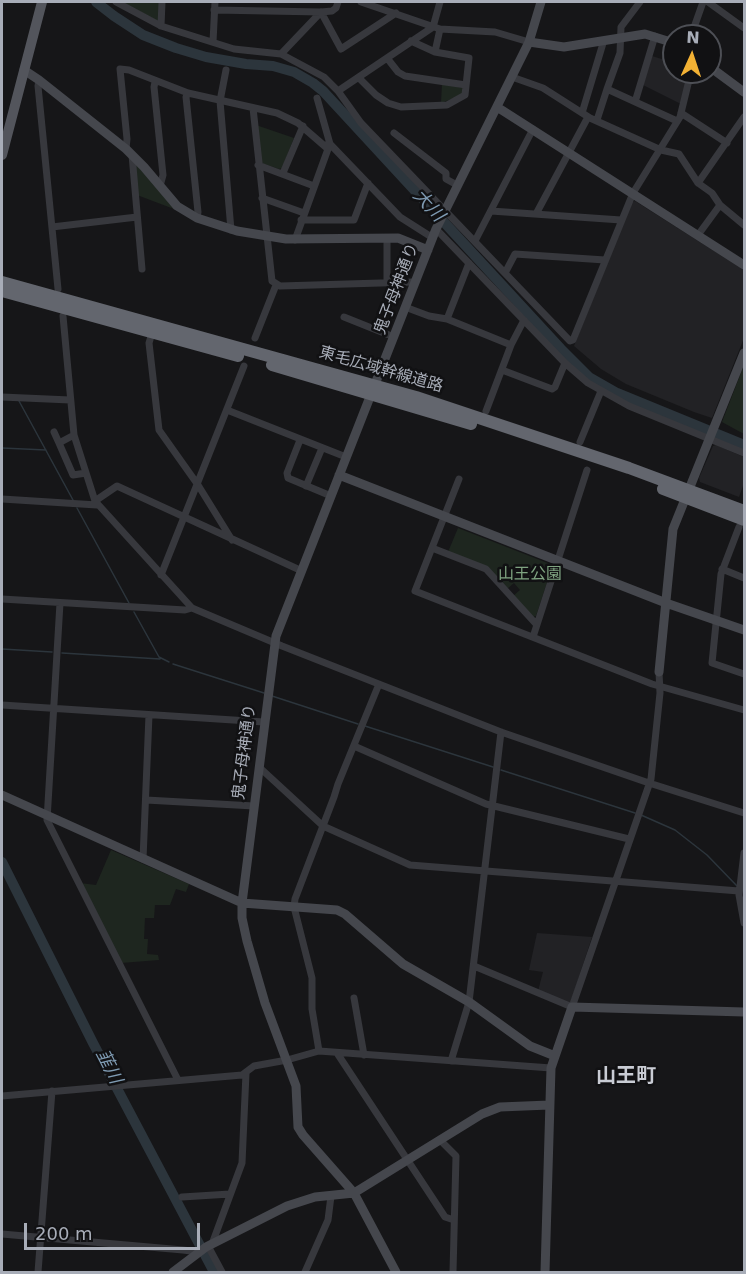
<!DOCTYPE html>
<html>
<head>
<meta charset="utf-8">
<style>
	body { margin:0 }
	#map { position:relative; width:746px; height:1274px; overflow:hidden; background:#161618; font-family:"DejaVu Sans",sans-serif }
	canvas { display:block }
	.frame { position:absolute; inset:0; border:3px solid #a8adb8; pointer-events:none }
	.north { position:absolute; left:662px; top:24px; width:60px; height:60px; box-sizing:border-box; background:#111113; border:2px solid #4d4f55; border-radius:50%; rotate:3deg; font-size:16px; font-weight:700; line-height:24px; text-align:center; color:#a8adb8 }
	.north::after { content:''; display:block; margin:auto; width:21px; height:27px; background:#f2b134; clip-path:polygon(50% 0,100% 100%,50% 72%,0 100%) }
	.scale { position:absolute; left:24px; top:1223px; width:176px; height:27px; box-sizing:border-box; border:3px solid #a8adb8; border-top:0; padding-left:8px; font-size:18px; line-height:21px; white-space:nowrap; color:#a8adb8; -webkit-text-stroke:4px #111113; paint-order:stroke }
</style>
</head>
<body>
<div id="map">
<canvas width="746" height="1274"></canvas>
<div class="frame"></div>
<div class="north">N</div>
<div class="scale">200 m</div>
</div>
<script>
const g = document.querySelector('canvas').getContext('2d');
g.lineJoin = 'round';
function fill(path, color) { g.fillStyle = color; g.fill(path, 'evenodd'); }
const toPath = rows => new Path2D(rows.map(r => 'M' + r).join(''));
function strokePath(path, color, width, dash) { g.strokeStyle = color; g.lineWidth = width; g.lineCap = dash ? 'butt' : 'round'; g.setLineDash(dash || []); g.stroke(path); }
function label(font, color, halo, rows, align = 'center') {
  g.font = font + ' "DejaVu Sans","Noto Sans JP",sans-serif'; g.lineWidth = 5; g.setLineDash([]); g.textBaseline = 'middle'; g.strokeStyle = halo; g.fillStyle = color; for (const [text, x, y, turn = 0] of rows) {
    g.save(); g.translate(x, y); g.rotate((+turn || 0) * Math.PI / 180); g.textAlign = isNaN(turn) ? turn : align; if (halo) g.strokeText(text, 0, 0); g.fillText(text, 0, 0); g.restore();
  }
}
const built = toPath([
	[674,54,674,72,689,72,681,104,643,85,652,56,671,62],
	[635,201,744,270,744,338,712,418,694,412,626,384,601,369,574,346,632,202],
	[716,445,744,457,744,483,739,497,700,482,699,478,713,446],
	[537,933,592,937,570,1004,538,991,543,972,529,970]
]);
const green = toPath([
	[122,2,160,2,159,20,156,20],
	[442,84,463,88,462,95,441,103],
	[256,125,294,138,282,168,279,169,262,163],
	[134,162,174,209,137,195],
	[744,365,744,434,722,422],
	[458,528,550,564,552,567,536,616,533,617,513,596,520,590,514,583,507,589,487,568,448,552],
	[111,850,189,884,186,892,176,889,170,905,155,905,154,918,145,918,144,939,148,939,147,954,158,955,159,960,121,963,80,883,96,885]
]);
const stream = toPath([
	[19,401,73,500],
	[2,448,46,450],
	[77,508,129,603],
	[134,612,159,657,169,662],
	[2,649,52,652],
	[62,653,160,659],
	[173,664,264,693],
	[272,696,358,724],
	[365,726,493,767],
	[501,770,635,813],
	[641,815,675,830,707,855,737,886]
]);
const river = toPath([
	[96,2,114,16,143,35,176,48,206,57,246,64,273,66,294,72,313,83,323,91,561,349,589,377,617,393,744,445],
	[2,862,93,1043,214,1272]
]);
const street = toPath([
	[116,2,161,26,234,49,281,54,324,77,338,91,361,123,570,341,573,340,633,193,680,117,691,72],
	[361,2,440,29,495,32,529,42],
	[640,2,621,27,620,53,607,89,677,121],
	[708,2,744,28],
	[214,10,321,12,332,11,336,8,338,2],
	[161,26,162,2],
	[691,36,703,2],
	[213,42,215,2],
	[435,52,440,29],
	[281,54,321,12,341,49,396,13],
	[387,58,398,72,405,76,466,85],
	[226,70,220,101,231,230],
	[512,77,543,88,590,118,661,150,679,154,698,183,744,117],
	[359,78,376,95,388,103,401,107,447,105,465,95,469,58,435,52,411,41],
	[39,80,38,86,58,289],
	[155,82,154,87,163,175,160,186],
	[338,91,433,27,440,2],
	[188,93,186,97,198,212,197,218],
	[317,98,330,144],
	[635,102,655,36],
	[253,108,272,281,280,286,414,282],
	[582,113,604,40],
	[681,113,727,143],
	[597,120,607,89],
	[394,133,446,173,446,179,457,185],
	[326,145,330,144,400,217,433,238],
	[126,149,127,139,120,69,129,70,188,93,277,113,298,123,328,149,295,240],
	[132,155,142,269],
	[258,165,314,186],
	[283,173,303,126],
	[698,183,712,193,720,205,744,225],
	[262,198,304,213],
	[491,211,621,220],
	[536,214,588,117],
	[301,220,354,220,368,183],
	[52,227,137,217],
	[436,229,565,363,588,383,629,406,744,453],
	[698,235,720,205],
	[387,239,387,283],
	[475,241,533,129],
	[505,273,515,254,605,260],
	[405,307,429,316,447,319,511,345],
	[63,316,74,435,95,501,192,608,282,646,501,732,649,783,744,813],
	[344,317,394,337],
	[447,319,469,263],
	[152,333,149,343,159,430,198,485,232,540],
	[255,338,276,285],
	[502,370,552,389,555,387,565,363],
	[2,397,70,400],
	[227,410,346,457],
	[486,411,511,345,524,320],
	[54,432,59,443],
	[74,435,59,443,73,475,86,473],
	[300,440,287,473,288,478,331,496],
	[580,442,601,391],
	[459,479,415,591,652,684,744,710],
	[306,486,322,448],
	[2,499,97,505],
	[95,501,117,486,302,571],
	[739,527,721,574,712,663,744,674],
	[432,548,486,569,536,624],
	[722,569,744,578],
	[161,575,244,366],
	[2,599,185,610,192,608],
	[60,603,47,820,178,1080],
	[533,637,587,470],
	[2,705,264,722],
	[354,746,486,804,629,839],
	[259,767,323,826,410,865,739,891],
	[146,800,254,806],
	[744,853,739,895,744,923],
	[143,859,149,715],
	[474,966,572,1007,651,779,660,693,659,672],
	[354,998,364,1055],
	[319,1051,312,1009,312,978,294,907,295,899,334,797,338,784,379,684],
	[337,1053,445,1217,454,1220],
	[451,1061,469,1002,501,732],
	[2,1096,242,1075,254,1066,287,1060,319,1051,551,1068],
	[440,1140,456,1156,453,1272],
	[182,1197,230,1194],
	[2,1234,183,1250,191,1251,195,1255],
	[212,1244,242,1163,246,1073],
	[208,1246,222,1272],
	[38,1272,52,1091],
	[305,1272,328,1220,331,1196]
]);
const secondary = toPath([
	[529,42,564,47,645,34,674,43],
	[710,67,744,92],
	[24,70,39,80,126,149,144,167,177,206,197,218,237,231,286,239,398,238,428,250],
	[497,107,744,265],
	[339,475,666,603,744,630],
	[659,672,673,529,744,353],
	[2,795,242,903,337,910,345,914,403,964,469,1002,530,1046,555,1056],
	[173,1272,206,1247,287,1206,315,1197,354,1193,482,1114,500,1107,549,1105],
	[396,1272,354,1193,303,1135,298,1127,296,1086,265,1003,247,941,242,918,242,903,276,636,436,229,529,42,541,2],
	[545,1272,551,1068,572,1007,744,1012]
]);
const primary = toPath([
	[2,155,42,2]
]);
const highway = toPath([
	[2,282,416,397,629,468,744,511],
	[2,291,238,356],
	[272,365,471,424],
	[663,489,744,520]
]);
const streetNames = [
	["鬼子母神通り",397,289,-69],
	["東毛広域幹線道路",381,370,16],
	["鬼子母神通り",245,752,-83]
];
const parkNames = [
	["山王公園",530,575]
];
const waterNames = [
	["大川",428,206,47],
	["韮川",108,1067,63]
];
const quarterNames = [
	["山王町",626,1077]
];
fill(built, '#222225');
fill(green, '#1e261f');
strokePath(stream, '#2c353c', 1.5);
strokePath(river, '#2c353c', 10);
strokePath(street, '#37383d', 7);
strokePath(secondary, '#45474d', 9);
strokePath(primary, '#53555c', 10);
strokePath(highway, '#63666e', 12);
label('16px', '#a8adb8', '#111113', streetNames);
label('16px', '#7fa381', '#111113', parkNames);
label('italic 18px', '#7f9bb3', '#111113', waterNames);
label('bold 20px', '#c9ccd4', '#111113', quarterNames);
</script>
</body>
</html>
